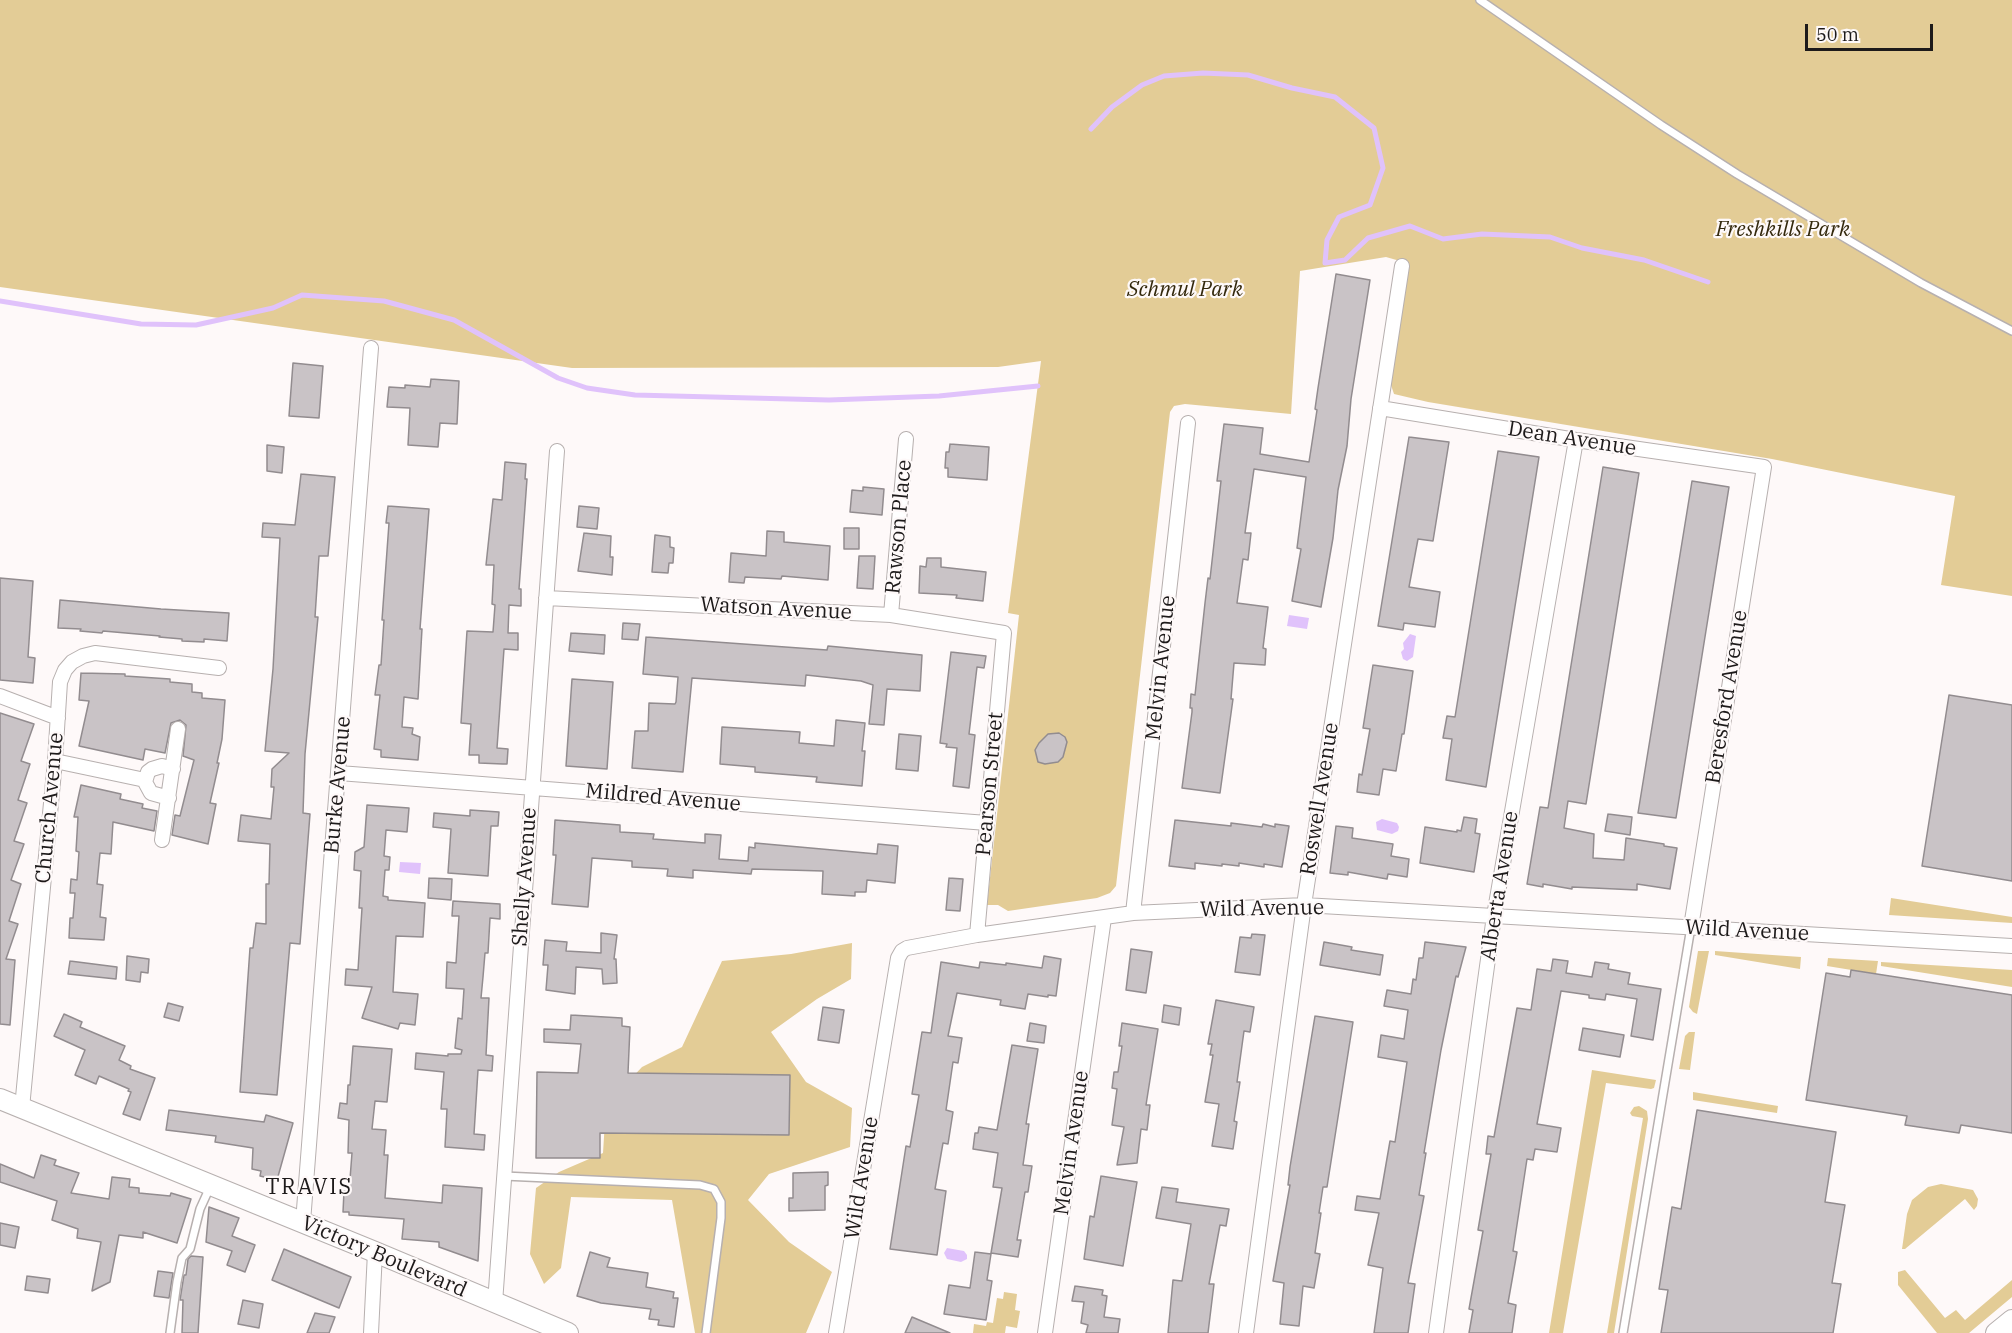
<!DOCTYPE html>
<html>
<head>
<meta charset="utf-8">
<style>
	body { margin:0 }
	#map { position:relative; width:2012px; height:1333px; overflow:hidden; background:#fef9f9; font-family:"IBM Plex Serif",serif }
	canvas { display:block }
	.scale { position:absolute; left:1805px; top:24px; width:128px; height:27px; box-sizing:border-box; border:3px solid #1d1a1a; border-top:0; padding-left:8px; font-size:18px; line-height:21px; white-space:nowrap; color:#1d1a1a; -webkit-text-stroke:4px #fef9f9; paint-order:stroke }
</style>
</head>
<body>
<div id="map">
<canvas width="2012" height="1333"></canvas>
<div class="scale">50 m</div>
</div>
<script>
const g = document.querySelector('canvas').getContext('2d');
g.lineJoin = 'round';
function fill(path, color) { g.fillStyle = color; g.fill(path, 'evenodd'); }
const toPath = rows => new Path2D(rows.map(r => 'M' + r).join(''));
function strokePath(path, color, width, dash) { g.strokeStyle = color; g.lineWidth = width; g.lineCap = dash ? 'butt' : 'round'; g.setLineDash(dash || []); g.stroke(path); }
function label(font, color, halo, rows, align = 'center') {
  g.font = font + ' "IBM Plex Serif",serif'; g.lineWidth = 4.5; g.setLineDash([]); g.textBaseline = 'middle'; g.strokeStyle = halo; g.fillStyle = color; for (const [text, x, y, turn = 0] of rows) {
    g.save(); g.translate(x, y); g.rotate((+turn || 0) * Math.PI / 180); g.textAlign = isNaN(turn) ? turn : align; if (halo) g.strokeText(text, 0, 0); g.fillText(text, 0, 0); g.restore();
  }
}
const green = toPath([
	[0,0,2012,0,2012,596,1941,585,1955,496,1772,459,1428,402,1394,394,1389,379,1407,263,1386,257,1300,271,1291,414,1185,404,1174,406,1170,412,1116,886,1110,893,1097,898,1008,911,998,905,987,905,1019,615,1008,613,1041,361,998,367,572,368,0,287],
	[1891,898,2012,917,2012,923,1889,915],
	[852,943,851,979,817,999,771,1032,806,1082,852,1108,850,1147,769,1174,748,1200,789,1242,832,1272,806,1333,695,1333,672,1200,571,1197,561,1268,544,1284,530,1254,536,1188,559,1172,603,1153,606,1105,642,1067,682,1047,722,961,791,954],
	[1698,951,1709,951,1697,1014,1693,1012,1689,1007],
	[1715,951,1801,957,1800,969,1715,955],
	[1828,958,1878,961,1876,974,1827,966],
	[1881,962,2012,970,2012,987,1881,966],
	[1689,1032,1695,1032,1690,1070,1679,1069,1685,1036],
	[1592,1070,1656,1080,1654,1088,1651,1089,1606,1083,1563,1333,1549,1333],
	[1693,1092,1778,1106,1777,1113,1693,1100],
	[1639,1106,1647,1111,1648,1119,1614,1333,1607,1333,1643,1118,1632,1116,1630,1113,1634,1107],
	[1941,1184,1973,1190,1978,1199,1977,1206,1974,1210,1965,1199,1905,1249,1902,1249,1907,1214,1912,1200,1928,1187],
	[1905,1270,1945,1318,1956,1310,1965,1320,2012,1280,2012,1297,1969,1333,1937,1333,1898,1285,1898,1272],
	[1004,1292,1017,1294,1015,1310,1020,1311,1017,1328,1006,1326,1005,1333,973,1333,974,1324,986,1326,987,1322,993,1323,997,1298,1003,1299]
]);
const water = toPath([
	[1289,615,1309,618,1307,629,1287,626],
	[1410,634,1416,636,1413,657,1407,661,1403,659,1401,652,1404,649,1403,643],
	[1382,819,1397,823,1399,827,1398,831,1392,834,1377,830,1376,822],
	[400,862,421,863,420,874,399,872],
	[947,1248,964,1251,967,1255,967,1259,961,1262,947,1259,944,1253]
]);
const stream = toPath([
	[1091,129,1112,107,1142,85,1164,76,1203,73,1248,75,1292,88,1335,97,1374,128,1383,168,1370,205,1339,217,1327,240,1325,263,1345,260,1368,238,1410,226,1443,239,1482,234,1550,237,1582,248,1644,260,1708,282],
	[0,301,141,324,196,325,273,308,302,295,384,301,454,320,558,378,587,388,635,395,829,400,939,396,1038,386]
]);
const building = toPath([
	[1336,274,1370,280,1351,399,1347,446,1338,490,1333,538,1321,607,1292,601,1301,549,1297,548,1306,477,1254,469,1245,533,1251,533,1248,560,1243,559,1237,603,1268,607,1263,648,1266,649,1265,665,1234,663,1231,699,1233,699,1220,793,1182,788,1192,712,1192,708,1190,708,1191,694,1195,695,1205,603,1208,578,1210,579,1221,481,1217,481,1224,424,1263,428,1260,454,1309,462,1317,410,1315,409,1318,388,1336,274],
	[293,363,323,366,319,418,289,416,293,363],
	[431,379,459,381,457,424,440,423,438,447,408,445,410,408,387,407,389,387,405,388,405,385,430,387,431,379],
	[1409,437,1449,442,1433,541,1418,539,1409,587,1440,592,1435,627,1404,623,1403,630,1378,626,1409,437],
	[950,444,989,447,987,480,948,477,948,468,945,468,946,452,949,452,950,444],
	[267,445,284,447,282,473,267,471,267,445],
	[1498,451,1539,457,1486,787,1446,780,1452,739,1443,738,1447,716,1455,717,1498,451],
	[505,462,526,464,525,479,527,479,519,589,521,589,521,606,509,605,508,633,518,633,518,650,504,649,497,748,508,749,507,764,503,764,479,763,479,755,469,755,471,724,461,723,467,631,493,632,495,605,492,604,494,565,486,565,493,499,502,500,505,462],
	[1603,467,1639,473,1586,804,1568,801,1564,828,1594,834,1593,858,1624,860,1626,838,1664,844,1664,846,1677,848,1670,889,1637,884,1637,890,1572,887,1572,889,1543,884,1543,887,1527,884,1540,807,1548,808,1603,467],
	[301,474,335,477,328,556,319,556,315,617,318,617,305,754,303,813,310,814,300,944,290,943,277,1095,240,1092,250,948,253,948,256,923,266,924,266,884,269,884,270,844,238,841,241,815,271,819,274,787,271,787,272,769,289,753,265,751,273,669,280,538,262,537,263,523,295,525,301,474],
	[1692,481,1729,487,1676,818,1638,813,1692,481],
	[863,487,884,489,882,515,850,512,852,490,863,491,863,487],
	[388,506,429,509,420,629,422,629,418,699,404,697,402,727,413,728,412,734,420,737,418,760,381,757,381,750,374,749,380,695,375,695,379,665,381,665,384,620,382,620,389,523,386,523,388,506],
	[579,506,599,508,597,529,577,527,579,506],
	[844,528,859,528,859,549,844,549,844,528],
	[767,531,784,532,784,542,830,546,828,580,782,576,781,579,745,577,744,583,729,582,731,553,766,556,767,531],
	[584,533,611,536,610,557,613,557,612,575,578,571,584,533],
	[655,535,670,537,670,547,674,548,673,563,669,563,668,573,652,572,655,535],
	[859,556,875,556,873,589,857,588,859,556],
	[927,558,941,558,941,567,986,572,983,601,956,598,957,595,919,593,920,566,926,567,927,558],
	[0,578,33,581,28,657,35,658,33,683,0,680,0,578],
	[60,600,161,609,229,613,227,641,204,639,204,642,182,641,182,639,159,637,160,636,103,631,102,633,80,631,81,629,58,628,60,600],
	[623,623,640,624,638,640,622,639,623,623],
	[571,633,605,635,604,654,569,651,571,633],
	[646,637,827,650,828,646,922,655,920,691,887,689,884,725,869,724,873,685,861,681,806,675,805,686,692,678,683,772,632,768,635,731,648,731,649,703,675,704,676,702,678,677,643,674,646,637],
	[951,652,986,656,984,668,977,667,969,734,975,735,969,788,953,786,957,748,946,747,947,744,940,743,951,652],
	[1373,665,1413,671,1404,734,1402,734,1396,771,1383,769,1379,795,1357,792,1359,774,1362,775,1370,729,1363,728,1373,665],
	[81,673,125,674,125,676,170,679,170,682,192,684,192,692,202,693,202,698,225,700,222,739,217,763,219,763,210,803,216,804,208,844,172,835,175,815,180,816,194,760,183,756,186,725,180,720,171,723,165,753,145,749,143,760,79,746,89,701,79,700,81,673],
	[572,679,613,682,607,769,566,766,572,679],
	[1949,695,2012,705,2012,881,1922,866,1949,695],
	[0,713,34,724,21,761,30,764,18,800,27,803,14,841,24,844,11,880,21,884,9,921,18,924,6,959,15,960,10,1025,0,1024,0,713],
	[836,720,865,723,862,751,865,751,862,786,816,782,817,777,755,772,755,767,720,764,722,727,800,732,799,743,834,746,836,720],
	[1059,733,1065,737,1067,742,1063,757,1058,762,1045,764,1038,762,1035,750,1039,743,1048,734,1059,733],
	[899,734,921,736,918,771,896,769,899,734],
	[81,785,121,794,120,799,143,804,142,808,157,811,154,831,113,822,111,854,100,853,97,884,103,885,100,917,106,918,104,940,69,938,70,918,73,918,75,893,70,893,71,879,77,880,79,852,76,851,78,817,74,817,81,785],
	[367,805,409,808,407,832,386,830,384,856,390,857,389,870,385,870,383,896,388,897,388,900,425,903,423,937,396,936,393,992,418,994,415,1025,400,1023,398,1029,362,1018,372,987,345,985,346,969,358,970,362,908,359,908,361,871,354,870,355,852,364,847,367,805],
	[470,810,499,812,498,826,491,826,488,876,448,873,451,829,433,827,434,813,470,816,470,810],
	[1608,814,1632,817,1630,835,1605,831,1608,814],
	[1464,817,1477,819,1475,833,1480,834,1474,872,1420,863,1425,827,1457,832,1457,830,1461,831,1464,817],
	[555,820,620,825,620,832,654,834,653,839,705,843,705,834,721,835,719,859,748,861,749,847,755,848,755,843,877,854,878,844,898,846,895,883,867,880,866,892,855,892,855,896,822,894,823,871,752,869,751,874,693,870,693,878,667,876,668,869,632,867,632,861,592,858,588,907,552,904,556,855,553,855,555,820],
	[1175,820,1231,826,1231,823,1262,827,1263,824,1275,827,1275,824,1289,826,1282,867,1264,864,1264,867,1239,863,1239,866,1222,864,1222,866,1195,863,1195,869,1169,866,1175,820],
	[1336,826,1353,828,1352,838,1393,844,1391,856,1409,859,1407,877,1388,874,1387,879,1348,872,1348,875,1330,873,1336,826],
	[429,878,452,879,451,900,428,898,429,878],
	[949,878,963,879,960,911,946,910,949,878],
	[453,901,500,904,500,919,490,918,488,953,485,953,483,977,481,998,489,998,486,1055,493,1056,492,1071,478,1070,474,1134,485,1135,484,1150,445,1147,447,1109,441,1109,444,1072,415,1069,416,1053,448,1056,448,1054,461,1054,462,1050,455,1048,458,1018,462,1019,464,989,446,988,447,962,456,963,459,916,452,916,453,901],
	[601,933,617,935,614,959,616,959,617,983,603,984,602,969,576,967,575,994,546,990,548,965,543,965,545,940,567,942,566,951,601,953,601,933],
	[1252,934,1265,935,1260,975,1235,972,1240,937,1251,938,1252,934],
	[1324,942,1352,947,1351,950,1383,955,1380,975,1320,965,1324,942],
	[1425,942,1466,947,1458,977,1456,976,1441,1050,1424,1153,1426,1153,1419,1195,1424,1196,1408,1283,1415,1284,1408,1333,1374,1333,1383,1268,1368,1265,1379,1213,1355,1210,1357,1196,1380,1199,1390,1141,1395,1142,1402,1096,1407,1062,1378,1057,1381,1035,1404,1039,1408,1010,1384,1006,1387,990,1411,994,1413,979,1416,980,1419,958,1423,958,1425,942],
	[1131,949,1152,952,1146,993,1126,990,1131,949],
	[127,956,149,959,148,973,141,972,140,982,126,980,127,956],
	[1044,956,1061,959,1056,996,1048,995,1048,997,1028,994,1025,1009,1000,1005,1001,1000,957,993,948,1036,962,1038,958,1063,953,1062,946,1110,953,1112,948,1144,943,1143,935,1189,946,1191,937,1255,890,1249,906,1146,910,1147,919,1095,912,1094,922,1032,931,1033,941,962,979,968,980,962,1006,965,1006,963,1042,968,1044,956],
	[1553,959,1568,961,1566,973,1592,977,1595,962,1609,964,1608,969,1630,973,1628,984,1661,989,1653,1040,1631,1036,1637,999,1606,994,1605,1000,1589,998,1589,995,1561,991,1537,1124,1561,1128,1557,1152,1535,1149,1533,1160,1527,1159,1513,1251,1517,1252,1508,1303,1516,1305,1512,1333,1469,1333,1473,1310,1469,1309,1483,1231,1478,1230,1491,1154,1486,1154,1488,1136,1494,1137,1517,1008,1531,1010,1537,969,1551,971,1553,959],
	[70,961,117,967,116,979,68,974,70,961],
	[1851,970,2012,995,2012,1133,1961,1125,1959,1133,1905,1125,1907,1116,1806,1100,1826,973,1850,977,1851,970],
	[1216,1000,1254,1007,1250,1032,1244,1031,1237,1082,1240,1082,1234,1121,1237,1122,1233,1149,1212,1146,1219,1104,1205,1102,1213,1055,1210,1055,1212,1044,1208,1044,1216,1000],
	[168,1003,183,1007,179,1021,164,1017,168,1003],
	[1164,1005,1181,1008,1179,1025,1162,1022,1164,1005],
	[823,1007,844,1010,839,1043,818,1040,823,1007],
	[64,1014,82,1022,80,1027,125,1046,119,1060,131,1066,130,1069,155,1078,140,1120,123,1114,131,1092,128,1091,129,1089,99,1076,96,1084,75,1075,85,1050,54,1036,64,1014],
	[571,1015,622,1018,622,1026,630,1027,628,1073,790,1075,789,1135,600,1133,600,1158,536,1158,537,1072,578,1073,581,1044,544,1042,544,1029,570,1030,571,1015],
	[1315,1016,1353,1022,1327,1187,1323,1187,1319,1213,1321,1213,1315,1253,1320,1254,1314,1288,1303,1286,1299,1326,1280,1324,1284,1283,1273,1281,1290,1185,1288,1185,1290,1167,1315,1016],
	[1030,1023,1046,1026,1044,1043,1027,1041,1030,1023],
	[1122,1023,1158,1029,1146,1105,1150,1105,1147,1130,1141,1129,1137,1163,1117,1165,1124,1127,1112,1125,1117,1089,1112,1088,1114,1072,1118,1072,1122,1046,1119,1046,1122,1023],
	[1583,1028,1624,1035,1620,1057,1579,1050,1583,1028],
	[1012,1045,1038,1049,1026,1124,1029,1124,1023,1165,1032,1166,1028,1192,1025,1192,1017,1240,1021,1240,1018,1257,991,1253,1002,1188,993,1187,998,1153,973,1149,975,1133,978,1133,979,1127,997,1130,1012,1045],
	[353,1046,392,1049,387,1102,375,1101,372,1129,386,1130,384,1155,388,1155,385,1198,442,1203,443,1185,482,1188,478,1261,439,1247,439,1242,402,1239,404,1219,349,1215,349,1212,343,1212,344,1191,349,1192,352,1153,348,1153,349,1120,338,1118,340,1103,347,1104,348,1085,350,1085,353,1046],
	[169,1110,264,1122,266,1115,293,1123,277,1180,260,1176,261,1171,252,1169,253,1148,215,1142,216,1136,166,1130,169,1110],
	[1697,1110,1836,1132,1825,1202,1845,1205,1832,1283,1841,1284,1833,1333,1661,1333,1668,1290,1659,1289,1672,1207,1681,1209,1697,1110],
	[41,1155,56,1160,54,1165,79,1173,71,1193,109,1199,112,1177,130,1179,129,1187,139,1188,139,1193,170,1196,171,1193,191,1199,177,1243,143,1232,143,1238,119,1235,110,1282,92,1291,101,1242,77,1238,78,1229,52,1220,57,1201,0,1182,0,1164,34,1178,41,1155],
	[828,1172,828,1185,825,1186,825,1210,789,1211,789,1198,793,1198,793,1173,828,1172],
	[1101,1176,1137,1182,1123,1266,1084,1259,1090,1216,1094,1217,1101,1176],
	[1162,1187,1178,1189,1176,1202,1229,1209,1226,1226,1220,1225,1209,1284,1214,1284,1208,1333,1168,1333,1173,1280,1182,1281,1191,1224,1156,1218,1162,1187],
	[209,1207,239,1218,232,1236,255,1245,245,1272,227,1265,232,1251,206,1242,209,1207],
	[0,1223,19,1227,15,1248,0,1245,0,1223],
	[284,1249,351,1277,339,1308,272,1280,284,1249],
	[590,1252,610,1258,607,1267,648,1273,646,1287,674,1292,673,1298,678,1298,674,1327,658,1325,659,1320,649,1319,651,1309,601,1303,577,1296,590,1252],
	[975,1252,991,1254,987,1280,992,1281,986,1320,944,1314,949,1285,970,1288,975,1252],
	[191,1256,203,1257,198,1333,182,1333,183,1300,180,1300,184,1275,186,1275,188,1259,191,1256],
	[158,1271,173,1273,169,1298,154,1296,158,1271],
	[27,1276,50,1279,48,1293,25,1290,27,1276],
	[1075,1286,1103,1290,1102,1295,1107,1296,1104,1317,1120,1319,1118,1333,1086,1333,1088,1325,1081,1323,1084,1302,1072,1301,1075,1286],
	[243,1300,263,1304,259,1328,238,1324,243,1300],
	[315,1313,335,1317,329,1333,307,1333,315,1313],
	[912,1317,950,1333,905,1333,912,1317]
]);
const service = toPath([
	[1480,0,1661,125,1737,174,1921,283,2012,331],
	[504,1176,700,1185,714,1189,721,1202,721,1218,706,1333],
	[170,1333,177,1282,182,1258,190,1249,200,1209,210,1187],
	[1623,1333,1691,927]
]);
const minor = toPath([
	[1380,408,1576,440,1764,467,1691,927],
	[546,598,891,615,1004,633,977,935],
	[891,615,906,439],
	[0,696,58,718],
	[55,761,145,780],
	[339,773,987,823],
	[169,798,151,793,145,782,148,772,152,769,162,766,173,769],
	[162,840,178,729],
	[1133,913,1188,423],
	[22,1108,55,761,60,682,65,670,72,662,83,656,95,653,219,668],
	[303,1222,371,348],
	[495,1303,557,451],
	[371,1333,375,1252],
	[836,1333,898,958,902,951,907,948,977,935,1133,913,1304,905,2012,946],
	[1045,1333,1104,918],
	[1246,1333,1304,905,1402,266],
	[1436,1333,1494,916,1576,440]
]);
const secondary = toPath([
	[0,1099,375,1252,568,1333],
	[1996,1333,2012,1320]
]);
const parkNames = [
	["Freshkills Park",1783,230],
	["Schmul Park",1185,290]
];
const streetNames = [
	["Dean Avenue",1572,439,9],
	["Rawson Place",899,527,-85],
	["Watson Avenue",776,609,3],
	["Melvin Avenue",1161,668,-84],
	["Beresford Avenue",1727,697,-81],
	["Pearson Street",990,784,-85],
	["Burke Avenue",338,785,-85],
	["Mildred Avenue",663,798,5],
	["Roswell Avenue",1320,799,-81],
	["Church Avenue",50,808,-85],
	["Shelly Avenue",525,877,-86],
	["Alberta Avenue",1500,886,-81],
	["Wild Avenue",1262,909,-1],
	["Wild Avenue",1747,931,3],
	["Melvin Avenue",1072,1143,-82],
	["Wild Avenue",862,1178,-81],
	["Victory Boulevard",384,1257,23]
];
const neighbourhoodNames = [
	["TRAVIS",309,1188]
];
fill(green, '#e3cc96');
fill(water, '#e0c2fb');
strokePath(stream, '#e0c2fb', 5);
fill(building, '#c9c3c6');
strokePath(building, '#928c8f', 1.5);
strokePath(service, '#b7b0af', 10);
strokePath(minor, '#b7b0af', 16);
strokePath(secondary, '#b7b0af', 22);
strokePath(service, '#fff', 7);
strokePath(minor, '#fff', 14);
strokePath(secondary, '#fff', 20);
label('italic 21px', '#33280c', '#fef9f9', parkNames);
label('21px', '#1d1a1a', '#fef9f9', streetNames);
g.letterSpacing = '1.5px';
label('22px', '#1d1a1a', '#fef9f9', neighbourhoodNames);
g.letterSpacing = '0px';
</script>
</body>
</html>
